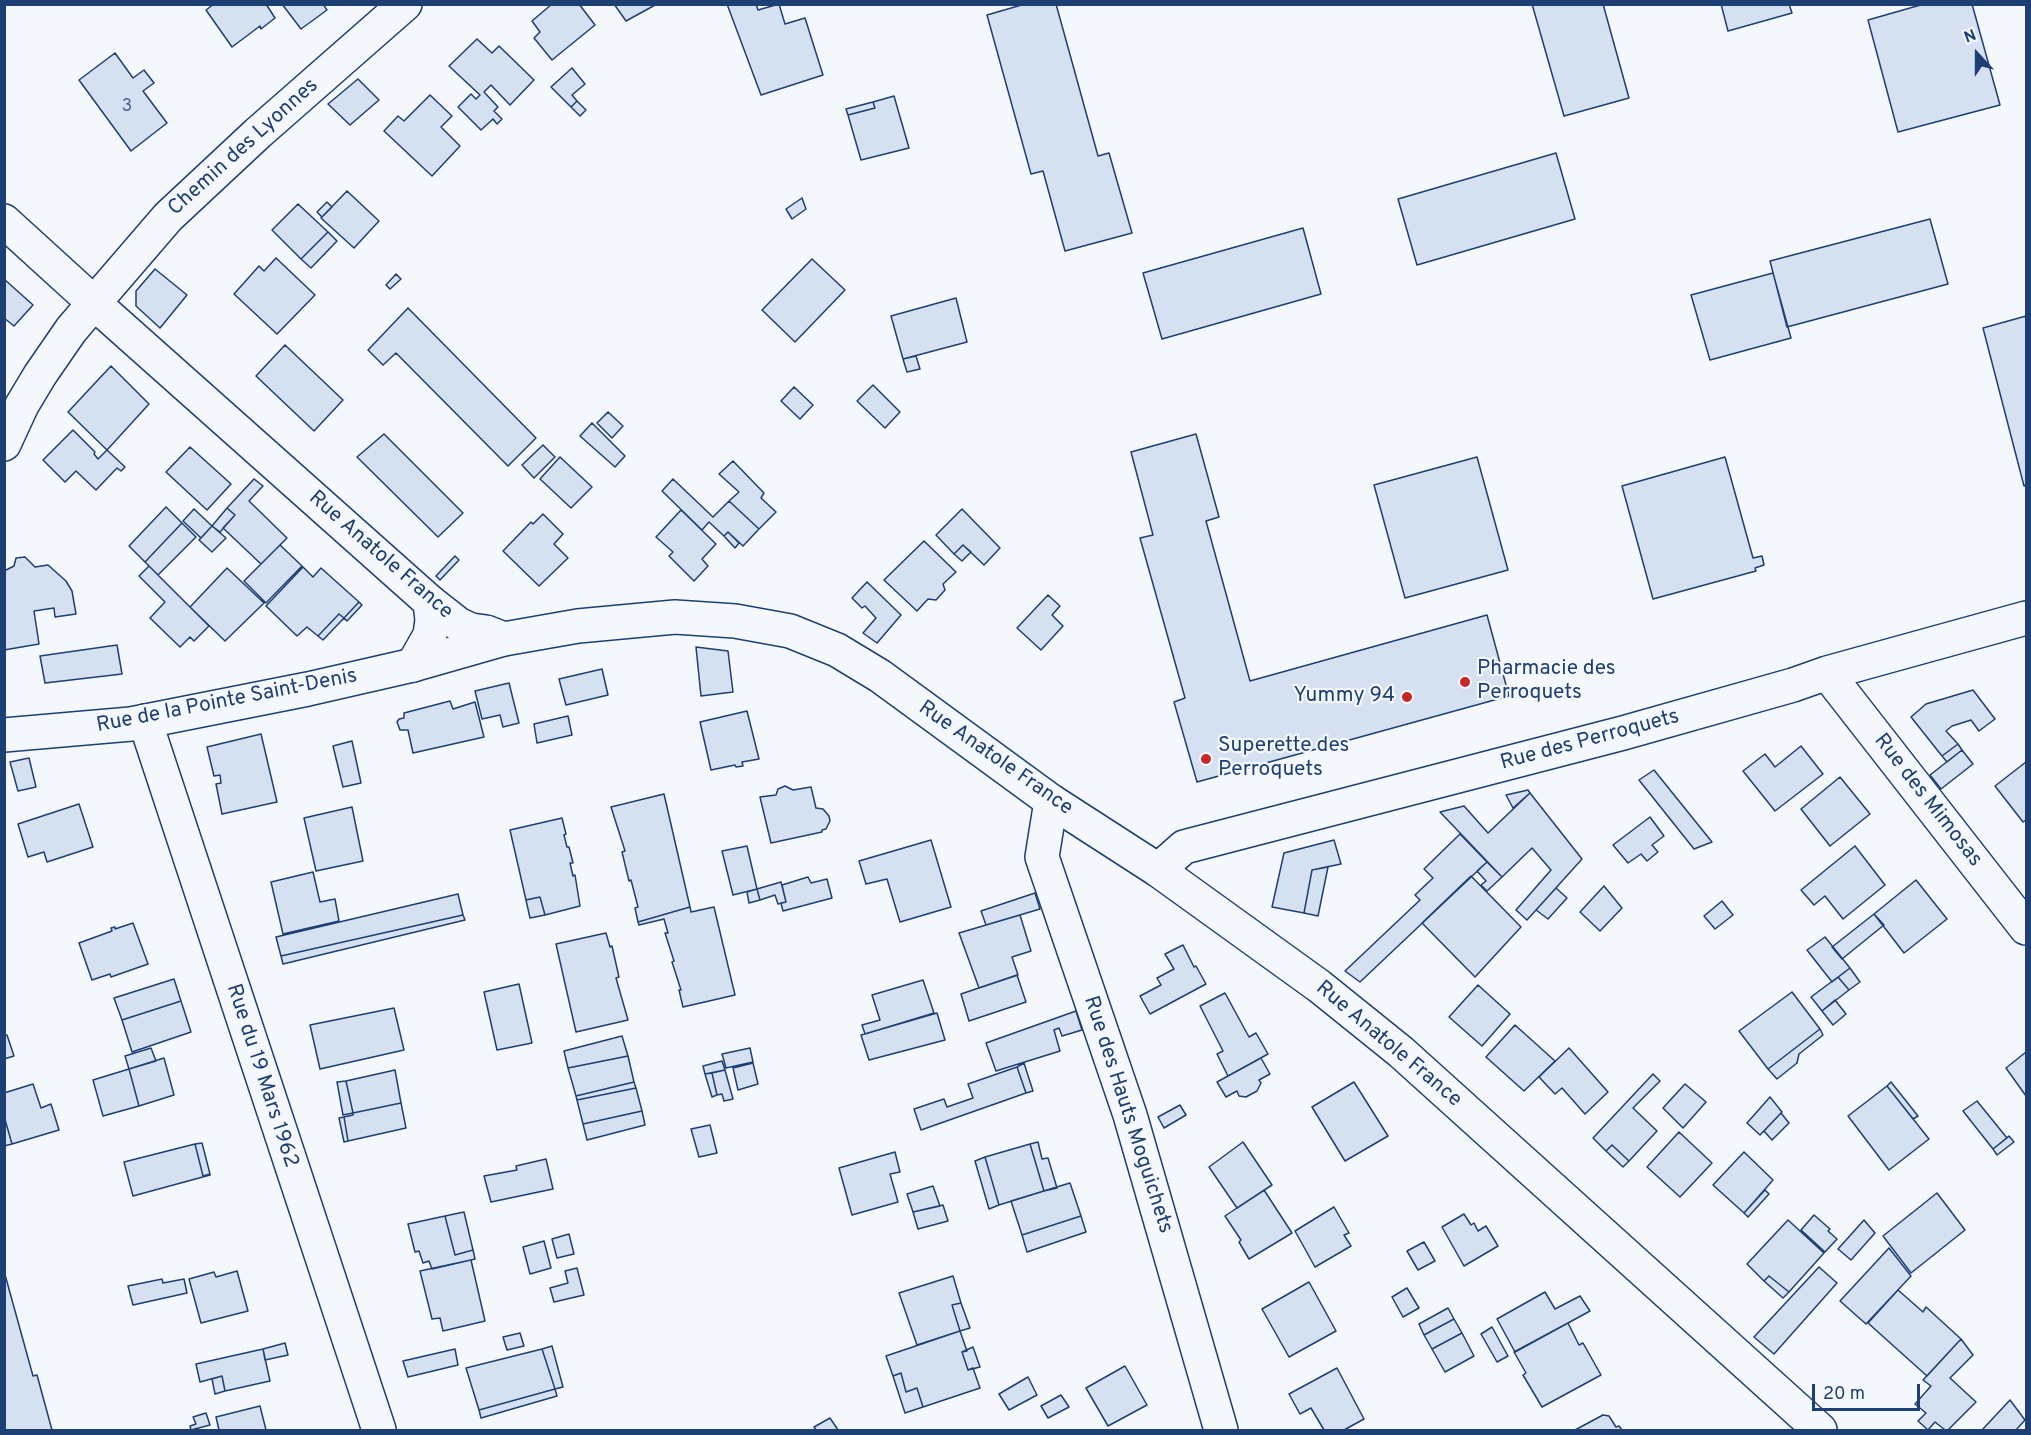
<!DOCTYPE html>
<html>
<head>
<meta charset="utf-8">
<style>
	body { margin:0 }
	#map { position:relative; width:2031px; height:1435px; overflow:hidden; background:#f4f7fb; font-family:Overpass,sans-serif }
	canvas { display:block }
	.frame { position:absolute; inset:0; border:6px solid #1d3f73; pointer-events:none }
	.north { position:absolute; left:1947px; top:24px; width:60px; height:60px; -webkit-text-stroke:4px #f4f7fb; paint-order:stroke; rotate:339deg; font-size:16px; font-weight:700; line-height:24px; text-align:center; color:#1d3f73 }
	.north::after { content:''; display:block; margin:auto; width:21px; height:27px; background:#1d3f73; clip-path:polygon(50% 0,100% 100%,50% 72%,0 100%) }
	.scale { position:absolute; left:1812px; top:1384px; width:108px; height:27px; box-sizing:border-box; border:3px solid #1d3f73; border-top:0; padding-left:8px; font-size:18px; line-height:21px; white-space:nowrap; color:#1d3f73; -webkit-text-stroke:4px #f4f7fb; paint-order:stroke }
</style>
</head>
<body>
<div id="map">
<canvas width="2031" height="1435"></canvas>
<div class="frame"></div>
<div class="north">N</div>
<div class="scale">20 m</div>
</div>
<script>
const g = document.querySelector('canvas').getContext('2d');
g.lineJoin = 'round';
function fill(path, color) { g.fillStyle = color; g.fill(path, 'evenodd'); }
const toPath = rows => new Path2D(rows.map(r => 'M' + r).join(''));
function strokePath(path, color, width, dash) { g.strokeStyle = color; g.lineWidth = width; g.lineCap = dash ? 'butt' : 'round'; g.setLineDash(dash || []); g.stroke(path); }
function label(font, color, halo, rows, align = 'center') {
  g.font = font + ' Overpass,sans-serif'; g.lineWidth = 4.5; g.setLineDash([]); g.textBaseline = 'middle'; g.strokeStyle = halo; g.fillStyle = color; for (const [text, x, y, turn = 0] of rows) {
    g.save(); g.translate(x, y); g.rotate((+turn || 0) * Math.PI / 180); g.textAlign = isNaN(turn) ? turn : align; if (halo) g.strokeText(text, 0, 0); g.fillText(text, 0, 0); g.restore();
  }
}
const building = toPath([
	[214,4,266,4,275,18,261,29,260,26,232,47,206,10,214,4],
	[282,4,323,4,327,10,301,29,282,4],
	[552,4,579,4,595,25,552,60,534,38,540,32,532,21,552,4],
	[614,4,657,4,626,21,614,4],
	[727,4,756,4,758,10,779,4,785,24,805,18,823,75,761,95,727,4],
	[1025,4,1056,4,1098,156,1109,153,1132,233,1065,251,1043,171,1031,174,987,15,1025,4],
	[1532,4,1603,4,1629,98,1564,116,1532,4],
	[1721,4,1789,4,1792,13,1728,31,1721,4],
	[1924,4,1972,4,2000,105,1898,132,1868,20,1924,4],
	[477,39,492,53,499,46,534,80,510,105,491,85,484,92,498,107,494,111,502,119,497,124,493,119,481,130,458,107,471,94,476,99,480,95,449,66,477,39],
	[115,53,133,78,144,70,154,83,143,91,167,123,131,151,79,80,115,53],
	[572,68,585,84,572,95,577,101,571,107,551,87,572,68],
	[358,79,379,100,350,125,328,104,358,79],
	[430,95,452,116,441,127,460,146,432,176,384,131,398,116,404,121,430,95],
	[894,96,909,148,861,160,848,115,875,108,873,102,894,96],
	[577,101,586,110,580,116,571,107,577,101],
	[873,102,875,108,848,115,846,109,873,102],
	[1556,153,1575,219,1417,265,1398,199,1556,153],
	[347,191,379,221,354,248,321,218,347,191],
	[802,198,806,209,792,219,786,209,802,198],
	[327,202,332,207,322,217,317,212,327,202],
	[298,204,328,232,301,259,272,230,298,204],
	[1930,219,1948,284,1787,327,1770,261,1930,219],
	[1303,228,1321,294,1162,339,1143,273,1303,228],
	[328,232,337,241,311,268,301,259,328,232],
	[276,258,315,295,277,334,234,294,259,266,264,271,276,258],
	[812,259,845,290,795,342,762,310,812,259],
	[155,269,187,295,160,328,136,306,136,291,155,269],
	[1773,273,1791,338,1710,360,1691,295,1773,273],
	[396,274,401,279,390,289,386,285,396,274],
	[4,279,33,305,14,326,4,318,4,279],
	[956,298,967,342,903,359,891,316,956,298],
	[408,308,536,438,508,466,396,353,383,365,368,350,408,308],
	[2026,316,2026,485,2024,486,1983,328,2026,316],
	[285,345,343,400,314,431,256,376,285,345],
	[916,356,920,369,907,372,903,359,916,356],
	[111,366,149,404,107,450,68,412,111,366],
	[873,385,900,412,885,428,857,401,873,385],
	[794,387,813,405,800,419,781,401,794,387],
	[608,412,623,426,612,438,597,423,608,412],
	[592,423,625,456,615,467,580,436,592,423],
	[73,430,95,452,94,454,98,459,107,450,125,467,121,471,117,468,96,490,76,471,65,482,43,460,73,430],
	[384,434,463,513,438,537,357,457,384,434],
	[1196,434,1219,517,1206,521,1250,681,1487,615,1509,696,1197,782,1174,702,1185,698,1140,538,1153,535,1131,452,1196,434],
	[543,445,555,457,534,478,522,465,543,445],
	[190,447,231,484,207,510,166,472,190,447],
	[560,457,592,487,571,508,540,479,560,457],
	[1477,457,1508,570,1405,598,1374,485,1477,457],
	[1725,457,1753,558,1762,556,1764,565,1755,568,1756,571,1653,599,1622,486,1725,457],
	[733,461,764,493,761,498,776,512,759,529,729,501,739,492,719,474,733,461],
	[254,479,263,486,249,501,287,538,261,564,223,528,235,515,227,508,254,479],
	[673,479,713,517,729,501,759,529,743,546,728,532,724,536,709,522,702,530,662,491,673,479],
	[166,507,182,523,145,562,129,546,166,507],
	[227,508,235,515,220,532,212,526,227,508],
	[194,509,212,526,201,538,183,521,194,509],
	[962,509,1000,548,984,565,963,545,954,554,936,535,962,509],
	[681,510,716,544,702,559,708,566,694,581,669,556,673,552,656,537,681,510],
	[543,514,563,534,554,544,568,558,539,586,503,551,531,522,533,524,543,514],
	[182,523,196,537,158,575,145,562,182,523],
	[212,526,226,538,212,552,199,540,212,526],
	[728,532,739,543,735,548,724,536,728,532],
	[924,541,956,572,943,584,945,590,936,600,928,599,917,611,884,580,924,541],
	[280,545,302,566,266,603,244,581,280,545],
	[963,545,971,552,962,561,954,554,963,545],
	[455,556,459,560,440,580,436,576,455,556],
	[25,557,35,567,48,565,66,581,72,591,76,614,55,617,54,608,34,611,39,644,4,650,4,571,14,566,16,558,25,557],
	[149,566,209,626,194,641,190,637,180,647,150,618,165,602,139,576,149,566],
	[303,567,313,577,321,568,359,602,344,618,339,614,318,636,307,627,297,636,266,606,303,567],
	[227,568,264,603,225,641,190,607,227,568],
	[867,582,901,615,877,643,863,633,876,618,865,606,862,608,852,598,867,582],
	[1048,595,1060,606,1052,615,1063,626,1041,650,1017,628,1048,595],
	[359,602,362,605,347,621,344,618,359,602],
	[339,614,344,618,323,640,318,636,339,614],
	[117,645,122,674,45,683,40,656,117,645],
	[696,647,728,651,733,692,701,696,696,647],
	[602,669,608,695,566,705,559,679,602,669],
	[509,683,519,723,503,727,500,715,482,719,475,691,509,683],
	[1973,690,1995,719,1979,731,1971,720,1952,726,1946,731,1958,744,1942,756,1911,717,1926,704,1973,690],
	[450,701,453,709,475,702,484,737,413,753,408,730,400,730,397,722,399,719,404,718,404,713,450,701],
	[747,711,759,759,742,762,743,766,736,767,735,765,711,770,700,722,747,711],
	[568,716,572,735,537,743,534,724,568,716],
	[261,734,277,802,222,814,216,784,221,783,220,775,214,776,207,747,261,734],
	[352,741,361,783,343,787,333,746,352,741],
	[1958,744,1962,750,1947,762,1942,756,1958,744],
	[1801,746,1823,774,1775,811,1743,771,1765,754,1775,767,1801,746],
	[1962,750,1973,764,1941,789,1930,775,1962,750],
	[29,758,36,787,18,791,10,762,29,758],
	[2026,762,2026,820,2023,822,1995,786,2026,762],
	[1654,770,1712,842,1694,849,1639,780,1654,770],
	[1840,777,1870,814,1830,846,1801,809,1840,777],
	[785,786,793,790,811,787,816,808,823,809,829,816,830,821,826,829,822,830,822,832,771,843,760,797,776,795,778,789,785,786],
	[1528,790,1530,793,1513,808,1506,795,1528,790],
	[1530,793,1582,859,1527,920,1516,910,1551,870,1532,848,1502,877,1440,812,1464,806,1488,833,1530,793],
	[664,794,690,907,638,922,635,908,638,907,631,880,629,881,622,852,625,851,611,807,664,794],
	[79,804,93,847,47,862,44,852,28,857,18,824,79,804],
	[352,807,363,861,316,871,304,818,352,807],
	[1650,817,1664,836,1652,845,1658,852,1647,861,1641,854,1628,863,1613,845,1650,817],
	[562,818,566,834,564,835,567,847,569,847,573,863,570,863,573,876,575,875,580,906,545,915,540,897,526,900,510,830,562,818],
	[1460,834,1487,862,1360,982,1345,971,1420,900,1415,895,1433,878,1424,869,1460,834],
	[931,840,951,907,900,922,887,879,866,884,859,861,931,840],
	[1334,840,1341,864,1312,870,1304,913,1272,907,1284,853,1334,840],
	[747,846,757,889,733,895,722,851,747,846],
	[1855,846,1885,885,1843,919,1825,896,1814,905,1801,890,1855,846],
	[1487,862,1502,877,1487,891,1481,885,1486,881,1477,871,1487,862],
	[1328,867,1318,916,1304,913,1312,870,1328,867],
	[313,872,320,902,335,899,339,921,283,934,271,882,313,872],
	[1471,876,1521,927,1475,977,1422,923,1471,876],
	[808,877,811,883,827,879,832,898,783,911,781,903,786,902,782,885,808,877],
	[1916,880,1947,919,1904,953,1874,914,1916,880],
	[781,882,786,902,778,904,775,895,760,900,757,889,781,882],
	[1604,886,1622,908,1600,931,1580,912,1604,886],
	[1556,888,1567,898,1548,919,1536,910,1556,888],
	[757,889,760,900,749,903,747,892,757,889],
	[1035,893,1040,909,986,925,981,911,1035,893],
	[458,894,463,915,281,956,276,937,458,894],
	[540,897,545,915,530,918,526,900,540,897],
	[1722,901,1733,915,1715,929,1704,916,1722,901],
	[690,907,691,912,714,907,735,995,683,1007,679,990,681,990,672,962,674,961,665,933,668,933,664,919,639,925,638,922,690,907],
	[1874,914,1884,925,1842,959,1832,947,1874,914],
	[463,915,465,920,283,964,281,956,463,915],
	[1020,915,1031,951,1012,957,1018,975,979,988,959,933,1020,915],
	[133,923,148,964,111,977,110,974,92,980,79,943,112,931,111,928,115,927,115,929,133,923],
	[606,933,610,947,612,946,619,977,616,978,628,1020,576,1032,556,944,606,933],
	[1825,937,1850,968,1832,982,1807,950,1825,937],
	[1183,945,1194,967,1196,966,1206,984,1150,1014,1140,996,1161,985,1157,978,1174,969,1165,954,1183,945],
	[1850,968,1860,982,1849,990,1838,977,1850,968],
	[1017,975,1026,1002,969,1021,961,994,1017,975],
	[1838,977,1849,990,1822,1011,1811,997,1838,977],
	[174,979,181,1001,122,1020,114,998,174,979],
	[923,980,934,1013,865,1034,862,1025,880,1020,872,995,923,980],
	[519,984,532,1043,497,1050,484,992,519,984],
	[1478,985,1510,1014,1482,1046,1449,1017,1478,985],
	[1792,992,1820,1029,1768,1069,1739,1031,1792,992],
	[1225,993,1249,1037,1256,1033,1268,1054,1228,1076,1217,1054,1223,1051,1200,1006,1225,993],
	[1835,1000,1846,1014,1833,1025,1822,1011,1835,1000],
	[181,1001,191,1032,132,1052,122,1020,181,1001],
	[394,1008,404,1050,320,1069,310,1025,394,1008],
	[1076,1011,1082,1030,1062,1036,1059,1028,1054,1030,1060,1051,996,1071,986,1043,1076,1011],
	[937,1013,945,1040,869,1060,861,1035,937,1013],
	[1515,1025,1555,1061,1524,1091,1486,1057,1515,1025],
	[1820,1029,1823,1035,1799,1054,1797,1063,1777,1079,1768,1069,1820,1029],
	[7,1035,14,1056,4,1059,4,1036,7,1035],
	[622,1036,628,1056,568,1068,564,1051,622,1036],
	[151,1048,156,1061,129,1069,125,1056,151,1048],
	[750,1048,753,1062,726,1068,722,1054,750,1048],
	[1569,1048,1608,1092,1585,1114,1562,1088,1555,1094,1539,1077,1569,1048],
	[2026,1052,2026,1096,2006,1068,2026,1052],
	[628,1056,634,1082,576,1096,568,1068,628,1056],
	[164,1058,174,1095,139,1106,129,1069,164,1058],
	[1261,1058,1270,1074,1259,1080,1261,1083,1257,1091,1246,1097,1239,1096,1237,1091,1226,1097,1217,1082,1261,1058],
	[722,1061,725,1070,705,1074,703,1066,722,1061],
	[753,1063,758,1084,738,1090,733,1068,753,1063],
	[1024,1063,1033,1091,1026,1093,1017,1067,1024,1063],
	[1017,1067,1026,1093,921,1130,914,1109,944,1099,947,1107,973,1098,968,1084,1017,1067],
	[129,1069,139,1106,103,1116,93,1080,129,1069],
	[395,1070,401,1103,353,1113,346,1081,395,1070],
	[725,1070,733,1099,724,1101,722,1094,717,1095,712,1073,725,1070],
	[712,1073,717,1095,712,1097,705,1074,712,1073],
	[1653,1074,1660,1081,1633,1108,1657,1131,1629,1161,1612,1145,1606,1151,1593,1138,1653,1074],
	[346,1081,353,1113,343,1115,337,1082,346,1081],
	[634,1082,636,1088,577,1100,576,1096,634,1082],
	[1354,1082,1388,1136,1345,1161,1312,1107,1354,1082],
	[1891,1082,1918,1116,1913,1119,1887,1086,1891,1082],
	[33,1084,41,1108,51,1104,59,1130,12,1144,4,1116,4,1093,33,1084],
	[1685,1084,1706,1102,1683,1128,1663,1108,1685,1084],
	[1887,1086,1929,1139,1889,1170,1848,1116,1887,1086],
	[636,1088,642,1111,583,1124,577,1100,636,1088],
	[1770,1097,1782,1112,1760,1135,1747,1123,1770,1097],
	[1977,1101,2007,1138,1993,1149,1963,1111,1977,1101],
	[401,1103,406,1128,348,1141,344,1117,353,1115,353,1113,401,1103],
	[1180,1105,1186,1115,1164,1128,1158,1117,1180,1105],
	[642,1111,645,1125,587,1140,583,1124,642,1111],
	[1781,1113,1789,1123,1772,1140,1764,1131,1781,1113],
	[4,1116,12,1144,4,1146,4,1116],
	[344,1117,348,1141,344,1142,339,1118,344,1117],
	[710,1125,717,1153,699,1157,691,1129,710,1125],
	[1679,1132,1712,1163,1680,1197,1647,1167,1679,1132],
	[2009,1136,2014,1142,1997,1155,1993,1149,2009,1136],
	[1038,1142,1042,1159,1048,1158,1057,1188,1044,1191,1030,1144,1038,1142],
	[1243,1142,1272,1185,1237,1208,1209,1167,1243,1142],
	[202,1143,210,1174,203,1176,195,1144,202,1143],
	[195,1144,203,1176,210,1174,210,1175,133,1196,124,1162,195,1144],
	[1030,1144,1044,1191,999,1205,985,1157,1030,1144],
	[1612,1145,1629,1161,1623,1167,1606,1151,1612,1145],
	[895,1152,900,1172,890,1174,898,1202,852,1215,839,1168,895,1152],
	[1744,1152,1773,1180,1744,1213,1713,1185,1744,1152],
	[985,1157,999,1205,989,1209,975,1161,985,1157],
	[546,1159,553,1189,491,1202,484,1176,517,1170,516,1166,546,1159],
	[1070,1183,1081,1216,1022,1235,1011,1201,1070,1183],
	[933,1186,940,1206,913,1212,907,1194,933,1186],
	[1264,1190,1292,1233,1249,1259,1239,1242,1241,1240,1225,1216,1264,1190],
	[1765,1190,1769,1194,1748,1217,1744,1213,1765,1190],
	[1937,1193,1965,1230,1911,1273,1883,1236,1937,1193],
	[943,1205,948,1221,918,1229,913,1212,943,1205],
	[1334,1207,1349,1233,1344,1235,1351,1246,1315,1267,1295,1231,1334,1207],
	[464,1212,473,1250,455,1255,445,1216,464,1212],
	[1464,1214,1471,1225,1474,1223,1478,1231,1486,1226,1498,1246,1464,1266,1442,1227,1464,1214],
	[1814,1215,1830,1229,1828,1231,1837,1239,1825,1252,1801,1230,1814,1215],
	[445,1216,455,1255,473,1250,475,1259,432,1269,429,1261,423,1263,419,1251,415,1252,408,1224,445,1216],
	[1081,1216,1086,1232,1027,1252,1022,1235,1081,1216],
	[1788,1220,1824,1253,1789,1292,1769,1276,1764,1281,1747,1264,1788,1220],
	[1864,1220,1875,1233,1851,1260,1838,1249,1864,1220],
	[569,1234,574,1254,557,1258,552,1239,569,1234],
	[544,1241,551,1268,530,1274,523,1247,544,1241],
	[1424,1242,1435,1261,1418,1270,1407,1251,1424,1242],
	[1889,1248,1911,1276,1866,1324,1840,1301,1889,1248],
	[471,1260,485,1321,443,1331,440,1318,432,1319,420,1271,471,1260],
	[1819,1267,1837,1283,1774,1354,1754,1337,1819,1267],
	[577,1268,584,1295,554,1302,550,1288,568,1283,565,1271,577,1268],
	[4,1271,33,1376,37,1375,52,1430,4,1430,4,1271],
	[237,1271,248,1311,201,1323,189,1279,214,1272,216,1277,237,1271],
	[953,1276,961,1303,952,1305,960,1331,917,1345,899,1293,953,1276],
	[1769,1276,1789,1292,1783,1298,1764,1281,1769,1276],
	[162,1279,163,1283,184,1279,187,1293,133,1305,128,1286,162,1279],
	[1309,1282,1336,1331,1289,1357,1262,1309,1309,1282],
	[1407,1288,1419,1308,1403,1317,1392,1297,1407,1288],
	[1898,1290,1923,1312,1926,1307,1961,1339,1927,1376,1868,1323,1898,1290],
	[1545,1292,1555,1309,1580,1296,1590,1311,1515,1352,1497,1319,1545,1292],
	[961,1303,970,1328,960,1331,952,1305,961,1303],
	[1448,1308,1454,1319,1424,1335,1419,1324,1448,1308],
	[1454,1319,1462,1333,1432,1349,1424,1335,1454,1319],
	[1568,1323,1579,1345,1583,1343,1601,1375,1542,1407,1523,1375,1526,1373,1514,1352,1568,1323],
	[1492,1327,1508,1356,1497,1362,1481,1334,1492,1327],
	[960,1331,967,1351,962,1352,968,1370,973,1368,980,1388,923,1407,917,1388,906,1392,901,1373,893,1376,886,1356,960,1331],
	[520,1333,524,1346,507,1350,503,1337,520,1333],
	[1462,1333,1474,1356,1445,1372,1432,1349,1462,1333],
	[1961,1339,1973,1355,1950,1378,1976,1402,1948,1430,1945,1430,1935,1422,1928,1430,1918,1421,1926,1413,1915,1404,1931,1386,1923,1380,1961,1339],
	[285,1343,288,1355,265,1360,263,1349,285,1343],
	[552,1346,563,1387,555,1389,542,1349,552,1346],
	[973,1347,980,1367,968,1370,962,1352,973,1347],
	[263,1349,270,1381,225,1391,222,1376,200,1382,196,1364,263,1349],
	[455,1349,458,1365,408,1377,403,1361,455,1349],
	[542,1349,555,1389,479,1410,466,1368,542,1349],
	[1125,1366,1147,1405,1108,1426,1086,1388,1125,1366],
	[1337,1368,1364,1419,1344,1430,1324,1430,1311,1408,1300,1414,1289,1394,1337,1368],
	[901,1373,906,1392,917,1388,923,1407,905,1413,893,1376,901,1373],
	[222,1376,225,1391,215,1394,212,1379,222,1376],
	[1028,1377,1037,1395,1009,1410,999,1394,1028,1377],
	[555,1389,557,1396,481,1418,479,1410,555,1389],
	[1061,1395,1069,1407,1048,1418,1041,1406,1061,1395],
	[2010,1400,2025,1420,2016,1430,1982,1430,2010,1400],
	[260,1406,266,1430,219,1430,216,1417,260,1406],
	[206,1413,210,1425,191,1430,190,1426,196,1424,193,1417,206,1413],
	[1603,1415,1609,1416,1616,1427,1619,1426,1622,1430,1575,1430,1603,1415],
	[830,1418,838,1430,816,1430,814,1427,830,1418]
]);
const minor = toPath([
	[4,221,94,303,168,217,258,133,405,4],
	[430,602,458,624,471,630,486,632,504,639],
	[413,665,430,635,432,620,430,602],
	[1827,673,2026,928],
	[145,721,379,1430],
	[1051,801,1042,857,1130,1115,1221,1430],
	[1158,870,1184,847,1623,733,1793,685,1827,673,2026,618]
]);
const tertiary = toPath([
	[4,444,22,405,40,375,71,330,94,303,430,602],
	[4,735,131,724,308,689,413,665,504,639,578,626,675,617,735,621,790,631,837,650,880,676,1051,801,1158,870,1319,986,1401,1052,1820,1430]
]);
const markers = [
	[1465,682,6,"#c62828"],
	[1407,697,6,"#c62828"],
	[1206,759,6,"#c62828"]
];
const numberNames = [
	["3",127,107]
];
const streetNames = [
	["Chemin des Lyonnes",244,148,-42],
	["Rue Anatole France",380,556,41],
	["Rue de la Pointe Saint-Denis",227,702,-11],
	["Rue des Perroquets",1590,741,-15],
	["Rue Anatole France",995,759,35],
	["Rue des Mimosas",1927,801,52],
	["Rue Anatole France",1388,1045,40],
	["Rue du 19 Mars 1962",261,1076,72],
	["Rue des Hauts Moguichets",1127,1115,72]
];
const poiNames = [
	["Pharmacie des",1477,670],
	["Perroquets",1477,694],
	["Yummy 94",1395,697,"right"],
	["Superette des",1218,747],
	["Perroquets",1218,771]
];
fill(building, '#d5e0f0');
strokePath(building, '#1d3f73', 1.5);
strokePath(minor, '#1d3f73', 36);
strokePath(tertiary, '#1d3f73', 36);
strokePath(minor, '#f4f7fb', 33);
strokePath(tertiary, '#f4f7fb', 33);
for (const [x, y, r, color] of markers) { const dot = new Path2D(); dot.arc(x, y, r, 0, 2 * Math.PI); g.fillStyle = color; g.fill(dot); strokePath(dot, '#f4f7fb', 2); }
label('18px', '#4b6792', null, numberNames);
label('21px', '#1d3f73', '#f4f7fb', streetNames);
label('21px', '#1d3f73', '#f4f7fb', poiNames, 'left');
</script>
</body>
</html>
